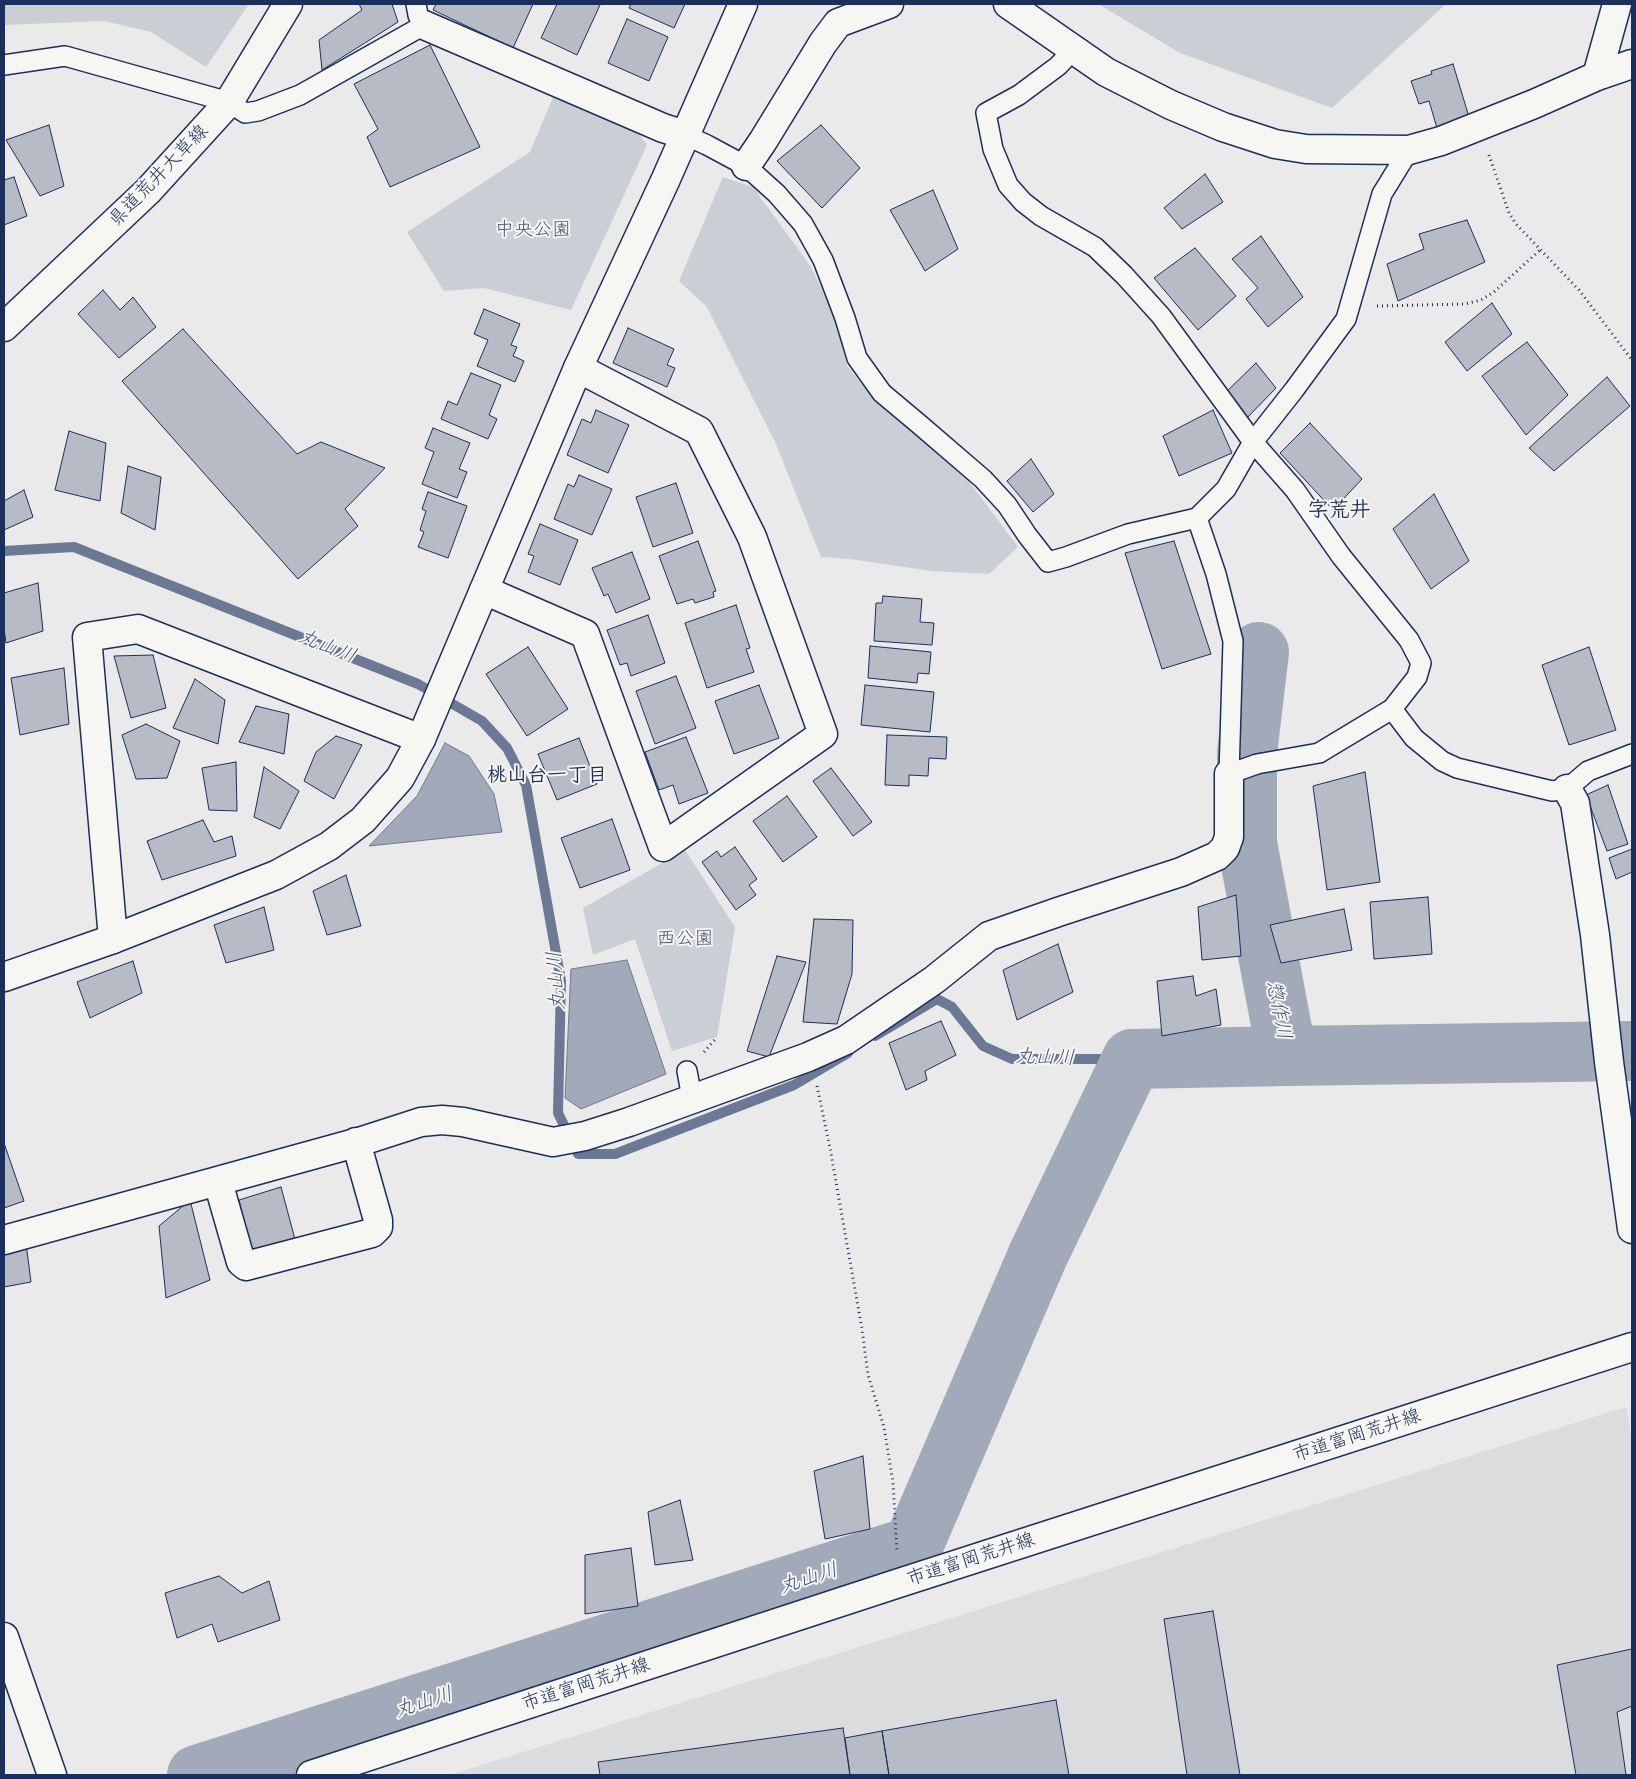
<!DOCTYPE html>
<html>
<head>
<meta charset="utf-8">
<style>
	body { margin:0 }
	#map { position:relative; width:1636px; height:1779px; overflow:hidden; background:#e9eae9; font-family:Itim,sans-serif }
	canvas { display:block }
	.frame { position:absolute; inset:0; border:5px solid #1b2f5e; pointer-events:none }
</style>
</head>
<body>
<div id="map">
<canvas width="1636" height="1779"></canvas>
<div class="frame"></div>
</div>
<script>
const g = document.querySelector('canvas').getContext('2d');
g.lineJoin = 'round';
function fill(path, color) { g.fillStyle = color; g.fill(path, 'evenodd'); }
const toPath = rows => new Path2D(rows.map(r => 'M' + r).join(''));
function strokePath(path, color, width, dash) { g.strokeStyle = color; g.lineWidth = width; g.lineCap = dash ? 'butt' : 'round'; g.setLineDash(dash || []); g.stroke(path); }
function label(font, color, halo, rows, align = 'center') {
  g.font = font + ' Itim,"Klee One",sans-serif'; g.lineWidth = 4; g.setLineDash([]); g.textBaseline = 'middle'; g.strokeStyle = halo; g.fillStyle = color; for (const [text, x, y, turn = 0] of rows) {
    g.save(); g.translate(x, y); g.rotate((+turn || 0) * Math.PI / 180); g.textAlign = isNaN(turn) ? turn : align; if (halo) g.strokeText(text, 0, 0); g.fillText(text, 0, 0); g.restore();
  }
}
const built = toPath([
	[1626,1407,1632,1438,1632,1775,450,1775]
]);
const green = toPath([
	[4,4,249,4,206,67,151,32,104,21,4,25],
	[1098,4,1446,4,1332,108,1180,53],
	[554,95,640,135,647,145,571,310,484,288,444,291,407,232,530,152],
	[723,177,753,187,811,267,836,319,847,366,874,399,968,480,1018,547,989,574,932,571,850,559,821,557,776,444,707,307,679,281],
	[685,850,735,927,717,1037,672,1051,635,939,593,955,583,908]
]);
const water = toPath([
	[445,743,469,756,494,794,502,832,369,846,417,796,445,743],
	[627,960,666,1074,581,1109,565,1098,571,969,627,960]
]);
const stream = toPath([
	[4,551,74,547,418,684,482,721,507,748,526,785,561,981,558,1113,578,1154,615,1154,794,1085,848,1053],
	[875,1036,937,999,952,1007,983,1046,1012,1059,1132,1059]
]);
const river = toPath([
	[1259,652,1247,753,1247,843,1287,1056],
	[197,1775,913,1546,1038,1255,1132,1059,1287,1056,1632,1051]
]);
const building = toPath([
	[359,4,392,4,398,22,322,70,319,40,362,10,359,4],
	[436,4,533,4,513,48,433,10,436,4],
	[557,4,597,4,600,5,577,55,541,38,557,4],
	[631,4,685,4,674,28,629,8,631,4],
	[627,19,668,37,649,81,608,63,627,19],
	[430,45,480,147,390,187,367,137,378,129,354,84,430,45],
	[1453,64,1469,117,1437,128,1429,101,1419,104,1411,81,1432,74,1431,71,1453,64],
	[49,125,64,186,40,196,6,140,49,125],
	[821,125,860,168,822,208,777,161,821,125],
	[1205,174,1223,202,1182,229,1164,208,1205,174],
	[14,177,27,216,4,225,4,180,14,177],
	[933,190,958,249,925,271,890,210,933,190],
	[1467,220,1485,262,1398,301,1387,264,1424,249,1419,234,1467,220],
	[1261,236,1303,297,1268,327,1246,299,1258,288,1232,259,1261,236],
	[1195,248,1236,296,1198,330,1154,278,1195,248],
	[103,290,120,310,133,297,156,327,119,358,78,314,103,290],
	[1492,303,1512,334,1467,371,1445,342,1492,303],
	[484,309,520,324,511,345,517,347,513,356,524,361,515,382,477,366,488,340,474,334,484,309],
	[628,328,674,349,667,365,675,368,667,387,613,363,628,328],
	[183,329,297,454,321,442,385,468,345,509,358,526,298,579,122,381,183,329],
	[1527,342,1568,395,1526,435,1482,376,1527,342],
	[1256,363,1276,388,1244,421,1224,394,1256,363],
	[471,373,501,385,489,415,497,419,488,439,441,419,448,401,457,405,471,373],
	[1607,377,1630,406,1554,471,1529,448,1607,377],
	[596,410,629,425,608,473,567,455,582,419,591,423,596,410],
	[1213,410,1232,453,1179,476,1163,436,1213,410],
	[1310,423,1362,479,1333,510,1280,453,1310,423],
	[433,428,470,443,459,469,467,472,457,498,422,484,434,452,425,448,433,428],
	[69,431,106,443,100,501,55,490,69,431],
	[1031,459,1054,494,1033,512,1007,481,1031,459],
	[128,466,161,477,155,530,121,513,128,466],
	[579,475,612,489,592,535,554,519,568,484,574,487,579,475],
	[676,483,693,533,653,547,636,497,676,483],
	[24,490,33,517,4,530,4,501,24,490],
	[428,492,467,506,448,558,418,547,424,532,420,530,426,511,422,509,428,492],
	[1434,494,1469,561,1431,589,1393,529,1434,494],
	[540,524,578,540,560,585,528,572,534,556,528,554,540,524],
	[698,541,716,591,713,592,714,597,695,603,693,599,677,604,659,556,698,541],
	[1174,541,1211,654,1162,669,1125,553,1174,541],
	[632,552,650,599,616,613,608,594,604,596,592,568,632,552],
	[38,583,43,631,6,643,4,629,4,593,38,583],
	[883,596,922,599,920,622,934,623,932,645,874,641,876,603,882,603,883,596],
	[736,605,750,648,746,649,754,672,707,688,685,623,736,605],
	[648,615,665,663,631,676,627,663,620,665,607,630,648,615],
	[870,646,931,652,929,674,918,673,917,683,868,678,870,646],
	[528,647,568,709,527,736,486,674,528,647],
	[1589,647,1616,730,1569,745,1542,665,1589,647],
	[153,655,166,708,131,718,114,656,153,655],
	[64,668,69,724,20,735,11,678,64,668],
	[676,676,696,728,655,744,636,691,676,676],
	[195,679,225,700,218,744,173,728,195,679],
	[759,685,779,738,734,754,715,701,759,685],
	[865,685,934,692,930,732,861,725,865,685],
	[256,706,289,714,284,754,239,742,256,706],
	[146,724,180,741,167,778,136,779,122,735,146,724],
	[887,735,947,737,946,759,929,758,928,776,909,775,909,786,885,785,887,735],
	[336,736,362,745,334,799,304,781,316,752,336,736],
	[686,737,708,793,679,804,673,785,659,790,645,752,686,737],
	[579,738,597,784,557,800,538,754,579,738],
	[236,762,237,811,209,810,202,768,236,762],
	[264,767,299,791,280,829,254,817,264,767],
	[831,768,872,822,853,836,813,781,831,768],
	[1365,772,1380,882,1327,890,1313,786,1365,772],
	[1608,785,1628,844,1607,851,1586,795,1608,785],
	[787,796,817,837,783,862,753,821,787,796],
	[612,819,630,870,580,888,561,838,612,819],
	[203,820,214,842,232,836,236,856,162,880,147,841,203,820],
	[735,847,757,879,749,885,756,895,736,910,702,862,717,851,721,857,735,847],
	[1632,849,1632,872,1616,879,1609,858,1632,849],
	[346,875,361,926,327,935,313,891,346,875],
	[1236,895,1241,956,1202,960,1198,907,1236,895],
	[1428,897,1432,954,1374,959,1370,902,1428,897],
	[264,907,274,950,226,963,214,925,264,907],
	[1344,909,1352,950,1281,963,1270,925,1344,909],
	[814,919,853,920,852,974,837,1024,803,1022,814,919],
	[1058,944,1073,992,1017,1020,1003,970,1058,944],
	[777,956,806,962,769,1057,747,1051,777,956],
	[133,961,142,993,90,1018,77,982,133,961],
	[1193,976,1196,996,1216,989,1221,1025,1162,1036,1157,981,1193,976],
	[941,1021,956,1055,925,1071,927,1080,906,1090,889,1043,941,1021],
	[4,1143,24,1201,4,1208,4,1143],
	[281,1187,296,1243,252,1257,239,1200,281,1187],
	[190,1200,210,1280,166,1298,159,1226,190,1200],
	[26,1243,31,1282,4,1287,4,1249,26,1243],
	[863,1456,870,1529,825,1539,814,1471,863,1456],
	[680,1500,693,1560,655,1565,648,1512,680,1500],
	[631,1548,638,1606,585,1614,585,1555,631,1548],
	[219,1576,242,1593,269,1581,280,1620,218,1642,212,1624,177,1638,165,1593,219,1576],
	[1213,1611,1240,1775,1187,1775,1164,1619,1213,1611],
	[1632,1649,1632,1706,1617,1712,1626,1775,1576,1775,1557,1665,1632,1649],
	[1056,1700,1069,1775,889,1775,882,1731,1056,1700],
	[843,1728,850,1775,600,1775,598,1762,843,1728],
	[882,1731,889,1775,850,1775,845,1738,882,1731]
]);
const path = toPath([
	[1489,155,1509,213,1516,224,1579,290,1632,360],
	[1377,306,1465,304,1481,300,1494,292,1540,250],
	[704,1052,717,1037],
	[817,1086,830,1148,862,1329,868,1375,884,1427,893,1483,897,1552]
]);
const service = toPath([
	[1073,50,1058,66,1019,95,986,113,993,149,1008,185,1023,202,1041,216,1095,247,1124,275,1161,316,1253,442,1295,490,1341,556,1409,640,1421,663,1417,677,1392,709],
	[4,65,65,56,229,102,245,113,258,111,300,95,424,25,418,15,416,4],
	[685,135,707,145,746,166,777,194,803,224,823,260,845,318,857,358,882,393,919,424,983,479,1007,505,1027,535,1048,562,1066,557,1128,534,1197,518],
	[1409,150,1382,194,1346,319,1294,390,1253,442,1226,489,1197,518,1216,574,1233,641,1229,774,1257,764,1319,753,1392,709,1414,738,1442,761,1457,768,1552,791,1567,789,1588,771,1632,754],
	[687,1071,692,1098]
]);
const minor = toPath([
	[1008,4,1106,72,1171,105,1223,127,1275,144,1306,149,1409,150,1441,141,1534,104,1597,76,1632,64],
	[424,25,663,128,685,135],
	[1597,76,1617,4],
	[746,166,763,141,823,43,838,23,889,4],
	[484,590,585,634,663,847,823,734,752,537,699,431,578,368],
	[1567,789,1575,803,1595,935,1609,1062,1632,1229],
	[113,939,87,637,138,629,421,739],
	[218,1182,241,1262,246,1266,372,1233,378,1227,378,1220,356,1142],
	[4,1240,359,1142,421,1122,442,1120,463,1122,553,1142,585,1136,629,1122,808,1057,846,1040,934,980,989,936,1061,911,1181,872,1217,856,1225,848,1229,837,1229,774]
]);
const tertiary = toPath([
	[4,977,113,939,276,875,329,846,363,820,400,778,421,739,578,368,665,181,743,4],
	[311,1775,899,1583,1632,1347]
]);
const secondary = toPath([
	[4,327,148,191,229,102,288,4],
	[4,1637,52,1775]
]);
const streetNames = [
	["県道荒井大草線",159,176,-46],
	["市道富岡荒井線",1357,1436,-18],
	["市道富岡荒井線",971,1560,-18],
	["市道富岡荒井線",586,1685,-18]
];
const parkNames = [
	["中央公園",533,230],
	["西公園",685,939]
];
const waterNames = [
	["丸山川",327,647,22],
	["丸山川",557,981,-94],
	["惣作川",1278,1010,79],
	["丸山川",1045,1058,2],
	["丸山川",809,1579,-18],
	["丸山川",424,1703,-18]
];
const neighbourhoodNames = [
	["桃山台一丁目",547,776]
];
const quarterNames = [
	["字荒井",1339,511]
];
fill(built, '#dadcde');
fill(green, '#caced5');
fill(water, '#a2aaba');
strokePath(water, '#6c7995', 1);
strokePath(stream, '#6c7995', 10);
strokePath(river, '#a2aaba', 60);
fill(building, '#b6bbc6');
strokePath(building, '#1b2f5e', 1);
strokePath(service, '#1b2f5e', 22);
strokePath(minor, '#1b2f5e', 31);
strokePath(tertiary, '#1b2f5e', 31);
strokePath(secondary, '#1b2f5e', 31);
strokePath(path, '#1b2f5e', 3, [1, 4]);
strokePath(service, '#f6f6f2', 19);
strokePath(minor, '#f6f6f2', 28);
strokePath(tertiary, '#f6f6f2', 28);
strokePath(secondary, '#f6f6f2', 28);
label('19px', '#1b2f5e', '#f6f6f2', streetNames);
label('19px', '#47577c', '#f6f6f2', parkNames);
label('italic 20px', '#44547a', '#f6f6f2', waterNames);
label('bold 20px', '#1b2f5e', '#f6f6f2', neighbourhoodNames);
label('bold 21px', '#1b2f5e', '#f6f6f2', quarterNames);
</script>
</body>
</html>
